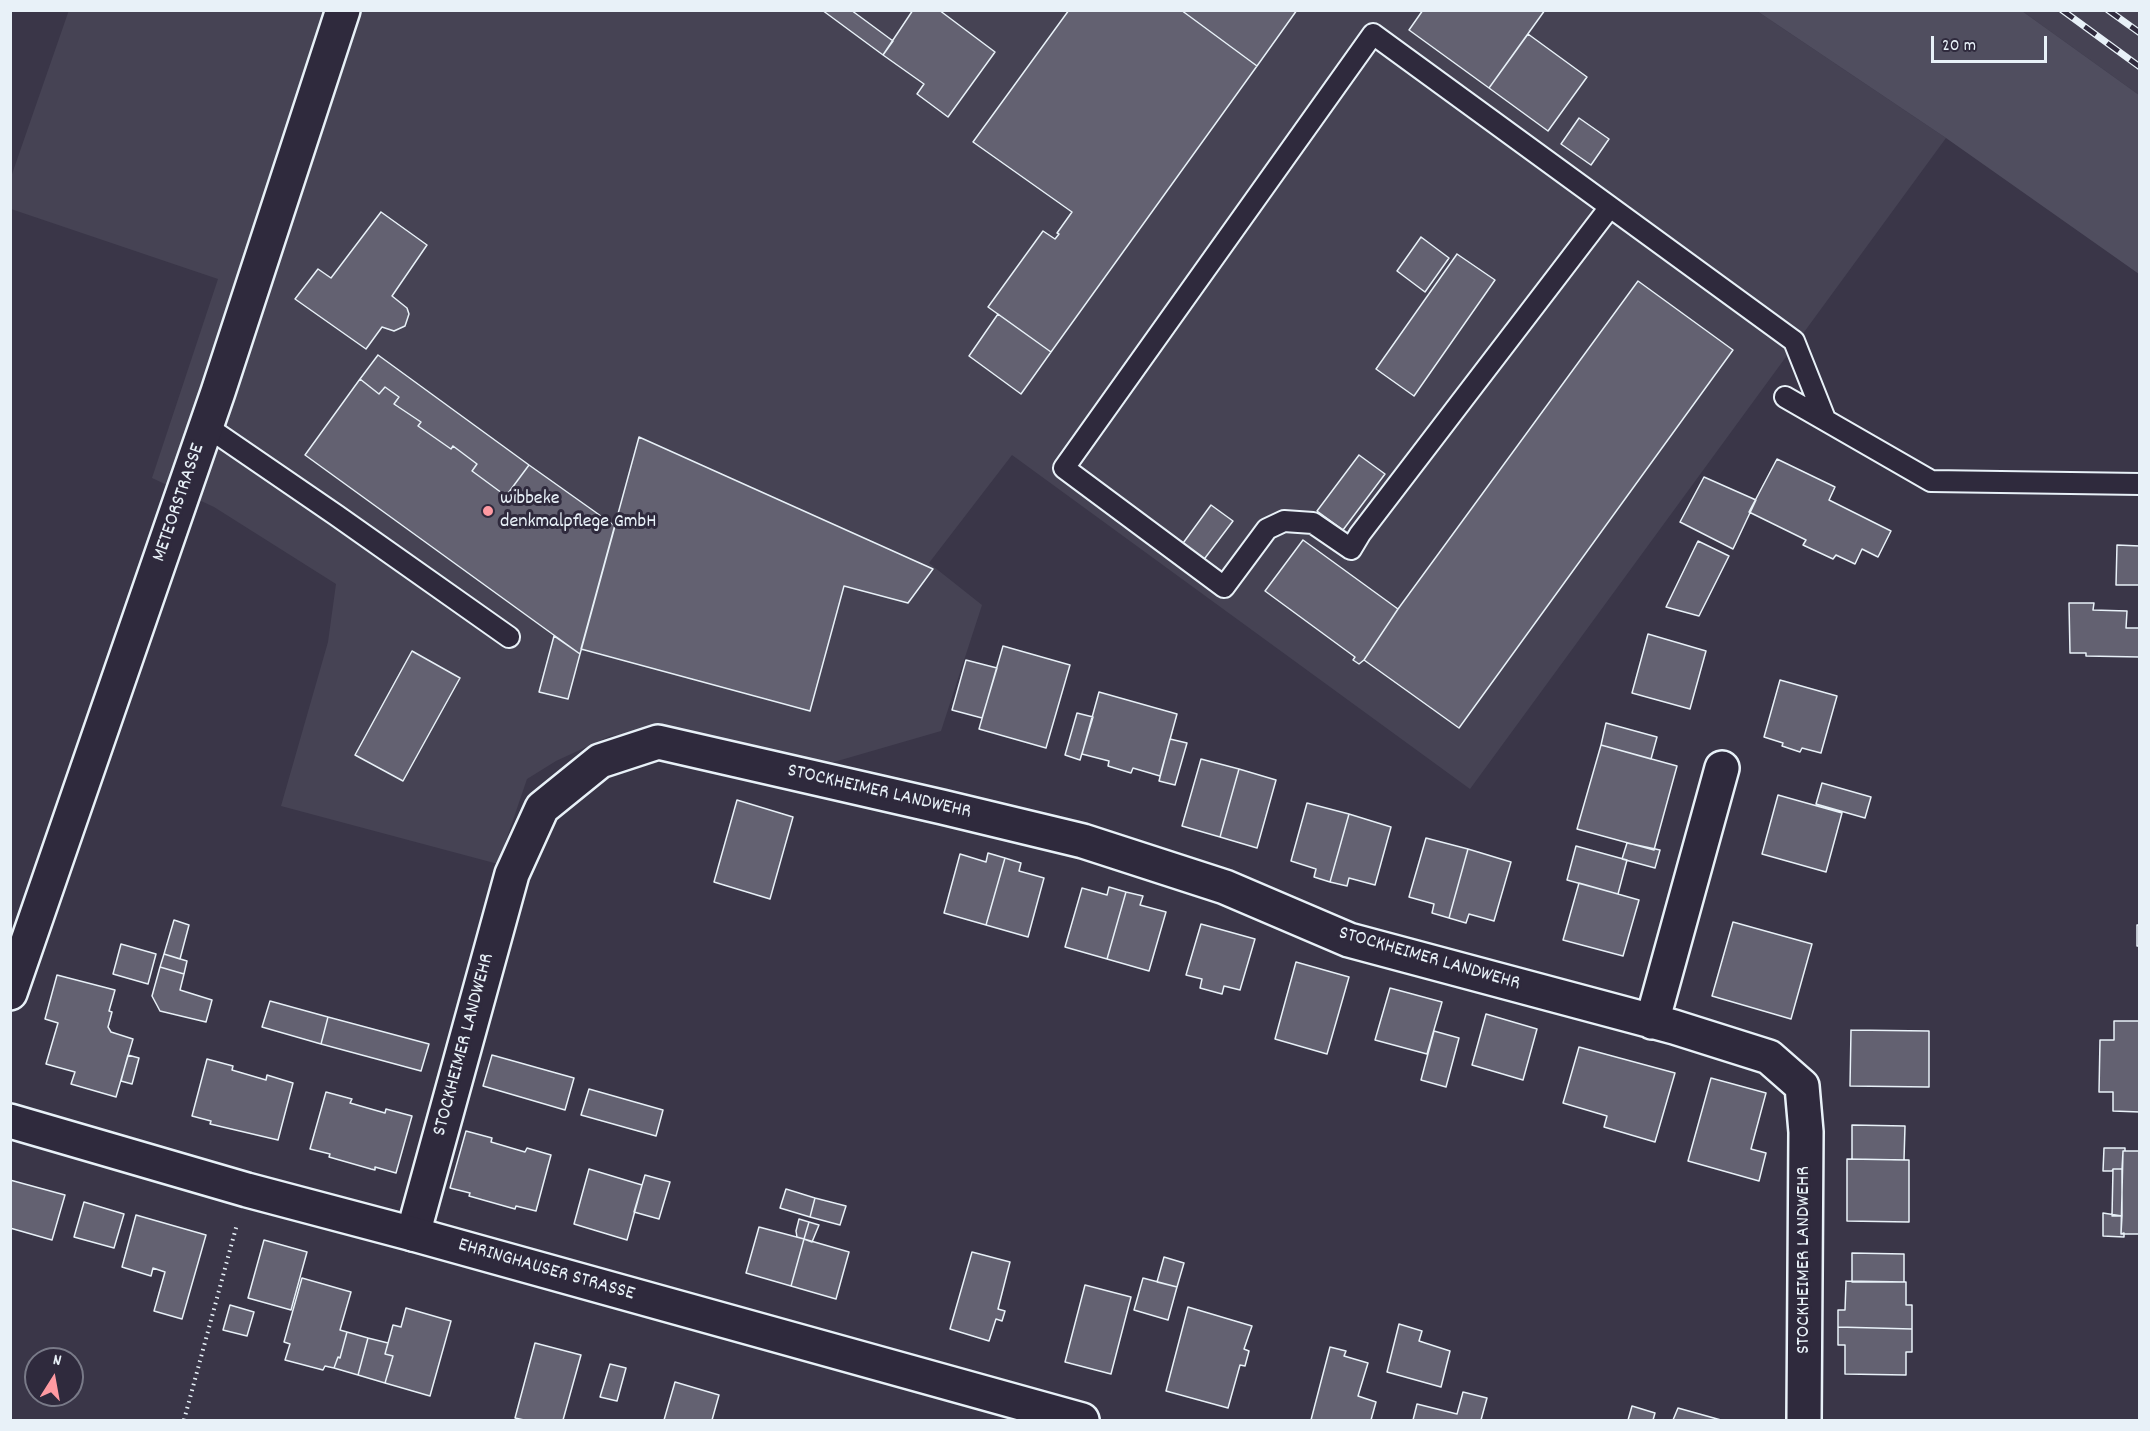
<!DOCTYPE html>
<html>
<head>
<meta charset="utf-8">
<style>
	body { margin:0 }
	#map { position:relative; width:2150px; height:1431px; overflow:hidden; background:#3a3648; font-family:Dekko,sans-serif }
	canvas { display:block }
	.frame { position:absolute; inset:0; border:12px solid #e8f1f8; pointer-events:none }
	.north { position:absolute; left:24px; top:1347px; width:60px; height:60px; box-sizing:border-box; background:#2f2a3d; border:2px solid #797a88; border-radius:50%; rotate:11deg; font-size:16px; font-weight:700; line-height:24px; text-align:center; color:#e8f1f8 }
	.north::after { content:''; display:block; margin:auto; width:21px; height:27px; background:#ff9aa2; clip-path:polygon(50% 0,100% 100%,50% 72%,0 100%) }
	.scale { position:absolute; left:1931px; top:36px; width:116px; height:27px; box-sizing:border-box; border:3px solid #e8f1f8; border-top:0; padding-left:8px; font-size:18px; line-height:21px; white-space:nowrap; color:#e8f1f8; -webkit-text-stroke:4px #2f2a3d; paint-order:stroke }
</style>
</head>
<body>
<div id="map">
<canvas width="2150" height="1431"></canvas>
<div class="frame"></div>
<div class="north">N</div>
<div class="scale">20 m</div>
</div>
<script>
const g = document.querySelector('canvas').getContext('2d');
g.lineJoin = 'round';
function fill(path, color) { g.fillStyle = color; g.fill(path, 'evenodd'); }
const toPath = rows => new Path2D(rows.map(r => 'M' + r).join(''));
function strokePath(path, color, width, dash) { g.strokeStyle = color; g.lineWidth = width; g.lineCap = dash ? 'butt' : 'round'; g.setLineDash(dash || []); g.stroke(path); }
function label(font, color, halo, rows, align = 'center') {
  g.font = font + ' Dekko,sans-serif'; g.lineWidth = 6; g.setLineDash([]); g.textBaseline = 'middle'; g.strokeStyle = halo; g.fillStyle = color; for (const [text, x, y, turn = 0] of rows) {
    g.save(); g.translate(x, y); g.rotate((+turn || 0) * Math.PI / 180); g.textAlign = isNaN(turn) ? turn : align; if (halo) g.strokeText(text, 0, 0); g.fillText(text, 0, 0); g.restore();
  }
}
const built = toPath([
	[69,10,1757,11,1946,138,1470,789,1012,455,929,563,982,605,941,731,827,764,675,729,610,736,556,761,527,779,498,864,281,806,328,642,336,584,214,507,152,478,218,279,11,209,11,177],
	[2022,11,2139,11,2139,95]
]);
const green = toPath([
	[1757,11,2022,11,2139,95,2139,274,1946,138]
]);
const building = toPath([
	[822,10,851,10,893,41,883,55,822,10],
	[913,10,939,10,995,52,948,117,917,94,924,84,883,55,913,10],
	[1069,10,1181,10,1257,66,1051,352,988,307,1043,231,1055,239,1059,234,1057,233,1072,212,973,142,1069,10],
	[1181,10,1297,10,1257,66,1181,10],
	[1423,10,1545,10,1489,88,1409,30,1423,10],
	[1528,34,1587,77,1548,131,1489,88,1528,34],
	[1579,118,1609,139,1591,165,1561,144,1579,118],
	[381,212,427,245,392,296,407,308,409,314,405,326,394,331,382,327,366,349,295,299,318,269,331,278,381,212],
	[1421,237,1449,258,1425,292,1397,271,1421,237],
	[1457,254,1495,280,1414,396,1376,369,1457,254],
	[1638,281,1733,350,1459,728,1364,660,1398,609,1638,281],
	[998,314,1051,352,1021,394,969,356,998,314],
	[378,355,529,465,506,496,472,471,477,464,453,446,451,449,418,426,421,422,394,404,399,397,385,387,379,394,360,379,378,355],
	[360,379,379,394,385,387,399,397,394,404,421,422,418,426,451,449,453,446,477,464,472,471,506,496,529,465,615,526,580,654,305,455,360,379],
	[639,437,933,569,908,603,844,586,810,711,581,649,639,437],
	[1359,455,1385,474,1343,530,1317,511,1359,455],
	[1777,459,1835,487,1829,500,1891,531,1878,557,1862,549,1855,564,1836,555,1833,559,1803,545,1806,540,1749,512,1777,459],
	[1704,477,1756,500,1733,549,1680,522,1704,477],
	[1211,505,1233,521,1199,566,1178,550,1211,505],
	[1303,540,1398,609,1364,660,1359,664,1353,660,1355,657,1265,591,1303,540],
	[1698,541,1729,556,1699,616,1666,607,1698,541],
	[2117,545,2140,546,2140,585,2116,585,2117,545],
	[2069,603,2094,603,2093,610,2127,611,2126,628,2140,628,2140,657,2086,656,2086,653,2070,653,2069,603],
	[1648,634,1706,651,1690,709,1632,693,1648,634],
	[554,636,580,654,568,699,539,692,554,636],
	[1003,646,1070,665,1046,748,979,729,1003,646],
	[412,651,460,678,403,781,355,755,412,651],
	[966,660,997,668,982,718,952,710,966,660],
	[1780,680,1837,696,1821,753,1802,748,1800,752,1782,746,1783,743,1764,737,1780,680],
	[1099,692,1177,714,1160,776,1133,768,1131,773,1108,766,1109,761,1082,754,1099,692],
	[1077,713,1093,717,1080,760,1065,755,1077,713],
	[1606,723,1657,737,1651,759,1601,745,1606,723],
	[1170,739,1187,743,1175,785,1159,781,1170,739],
	[1601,745,1677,766,1654,850,1577,829,1601,745],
	[1201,759,1239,769,1220,837,1182,826,1201,759],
	[1239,769,1276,780,1257,848,1220,837,1239,769],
	[1822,783,1871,797,1865,818,1816,804,1822,783],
	[1778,795,1842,813,1826,872,1762,854,1778,795],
	[737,800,793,817,770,899,714,882,737,800],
	[1307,803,1349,814,1330,882,1314,877,1316,869,1291,861,1307,803],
	[1349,814,1391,827,1375,885,1349,878,1347,886,1330,882,1349,814],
	[1426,838,1468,849,1449,918,1432,913,1434,904,1409,897,1426,838],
	[1627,843,1660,850,1655,868,1622,859,1627,843],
	[1576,846,1627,860,1618,894,1567,880,1576,846],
	[1468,849,1511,862,1494,921,1469,914,1466,923,1449,918,1468,849],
	[988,853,1005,858,986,925,944,913,960,854,986,862,988,853],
	[1005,858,1021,863,1019,871,1044,878,1028,937,986,925,1005,858],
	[1579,883,1639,900,1623,956,1563,940,1579,883],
	[1109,887,1126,892,1107,959,1065,947,1082,888,1107,895,1109,887],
	[1126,892,1143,896,1140,905,1166,912,1149,971,1107,959,1126,892],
	[174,920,189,925,180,959,164,954,174,920],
	[1733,922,1812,944,1791,1019,1712,996,1733,922],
	[1201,924,1255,939,1240,990,1224,986,1222,994,1200,988,1202,979,1186,975,1201,924],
	[2137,925,2140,925,2140,946,2137,946,2137,925],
	[121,944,156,954,148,984,113,974,121,944],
	[164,954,187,961,184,974,160,967,164,954],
	[1296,962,1349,977,1327,1054,1275,1039,1296,962],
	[160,967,184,974,180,990,212,1000,206,1022,160,1011,152,996,160,967],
	[57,975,115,990,109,1011,112,1012,108,1027,111,1032,133,1039,116,1097,71,1084,75,1072,46,1064,58,1023,45,1019,57,975],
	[1390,988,1442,1002,1427,1054,1375,1040,1390,988],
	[270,1001,328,1017,321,1044,262,1027,270,1001],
	[1486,1014,1537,1029,1523,1080,1472,1065,1486,1014],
	[328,1017,429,1044,421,1071,321,1044,328,1017],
	[2114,1021,2140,1021,2140,1112,2113,1111,2113,1092,2099,1092,2100,1040,2114,1040,2114,1021],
	[1851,1030,1929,1031,1929,1087,1850,1086,1851,1030],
	[1434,1031,1459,1038,1446,1087,1421,1080,1434,1031],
	[1579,1047,1675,1073,1655,1142,1604,1127,1607,1116,1563,1103,1579,1047],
	[128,1055,139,1058,132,1084,121,1081,128,1055],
	[492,1055,574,1078,565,1110,483,1086,492,1055],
	[207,1059,233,1066,232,1070,266,1080,267,1075,293,1083,278,1140,210,1124,211,1121,192,1116,207,1059],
	[1711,1078,1766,1093,1751,1149,1766,1153,1759,1181,1688,1161,1711,1078],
	[589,1089,663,1110,656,1136,581,1115,589,1089],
	[326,1092,352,1099,350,1103,385,1113,386,1109,412,1116,396,1173,375,1167,375,1170,371,1169,329,1157,330,1154,310,1149,326,1092],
	[1852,1125,1905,1126,1904,1160,1852,1159,1852,1125],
	[466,1131,492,1138,491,1142,525,1152,527,1148,551,1155,536,1211,516,1206,515,1209,469,1196,470,1193,450,1188,466,1131],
	[2104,1148,2125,1148,2125,1151,2123,1151,2122,1169,2113,1169,2112,1171,2103,1171,2104,1148],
	[2123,1151,2140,1151,2140,1234,2121,1234,2123,1151],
	[1847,1159,1909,1160,1909,1222,1847,1221,1847,1159],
	[589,1169,642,1185,627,1240,574,1224,589,1169],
	[2113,1169,2122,1169,2122,1216,2112,1216,2113,1169],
	[645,1175,670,1182,659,1219,634,1212,645,1175],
	[10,1180,65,1195,52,1240,10,1228,10,1180],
	[786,1189,815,1198,810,1217,780,1208,786,1189],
	[815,1198,846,1206,840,1225,810,1217,815,1198],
	[84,1202,124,1214,114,1248,74,1237,84,1202],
	[2103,1213,2122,1216,2121,1234,2124,1233,2124,1237,2103,1236,2103,1213],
	[136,1215,206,1235,182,1319,154,1311,165,1272,153,1268,151,1276,122,1267,136,1215],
	[799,1219,809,1222,804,1239,797,1237,796,1231,799,1219],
	[809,1222,819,1225,812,1242,804,1239,809,1222],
	[759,1227,804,1239,791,1286,746,1273,759,1227],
	[804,1239,849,1252,836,1299,791,1286,804,1239],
	[264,1240,307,1252,291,1310,248,1298,264,1240],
	[972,1252,1010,1262,998,1309,1005,1311,1002,1321,996,1319,989,1341,950,1329,972,1252],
	[1852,1253,1904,1254,1904,1282,1852,1282,1852,1253],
	[1164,1257,1184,1263,1177,1287,1157,1282,1164,1257],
	[302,1278,351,1292,340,1330,347,1332,340,1358,338,1357,334,1368,325,1366,323,1370,285,1360,290,1344,284,1342,302,1278],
	[1143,1278,1177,1287,1168,1320,1134,1310,1143,1278],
	[1846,1281,1906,1282,1906,1305,1912,1305,1912,1329,1838,1327,1838,1310,1845,1310,1846,1281],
	[1085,1285,1131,1297,1111,1374,1065,1362,1085,1285],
	[230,1305,254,1312,247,1336,223,1330,230,1305],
	[1188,1307,1252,1326,1244,1349,1249,1351,1245,1366,1240,1365,1228,1408,1166,1391,1188,1307],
	[406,1308,451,1321,430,1396,385,1383,393,1356,385,1354,393,1325,401,1327,406,1308],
	[1399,1324,1422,1331,1419,1341,1450,1351,1441,1387,1387,1372,1399,1324],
	[1838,1327,1912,1329,1912,1352,1906,1352,1906,1375,1845,1374,1845,1345,1838,1345,1838,1327],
	[347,1332,368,1338,358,1375,334,1368,338,1357,340,1358,347,1332],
	[368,1338,388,1343,385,1354,393,1356,385,1383,358,1375,368,1338],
	[535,1343,581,1355,563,1420,524,1420,515,1418,535,1343],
	[1330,1347,1346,1351,1344,1356,1368,1363,1358,1396,1376,1402,1371,1420,1311,1420,1330,1347],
	[610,1364,626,1368,617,1401,600,1397,610,1364],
	[675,1382,719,1395,712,1420,664,1420,675,1382],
	[1463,1392,1487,1398,1481,1420,1413,1420,1417,1404,1457,1414,1463,1392],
	[1632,1406,1655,1413,1653,1420,1628,1420,1632,1406],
	[1678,1408,1721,1420,1673,1420,1678,1408]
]);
const path = toPath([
	[184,1420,237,1224]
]);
const service = toPath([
	[1610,207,1360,534,1351,549,1313,523,1284,521,1267,529,1224,587,1064,468,1373,34,1794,341,1825,419],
	[1785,397,1931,481,2140,484],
	[206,426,336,515,509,637]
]);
const minor = toPath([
	[10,993,218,392,343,10],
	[1652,1022,1722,768],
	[413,1234,512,874,542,808,600,761,658,742,942,807,1083,841,1225,887,1349,940,1674,1027,1769,1057,1802,1086,1806,1132,1804,1420]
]);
const tertiary = toPath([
	[10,1121,247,1190,413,1234,1082,1420]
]);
const rail = toPath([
	[2062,10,2140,67],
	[2108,10,2140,33]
]);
const markers = [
	[488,511,6,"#ff9aa2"]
];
const poiNames = [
	["wibbeke",500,500],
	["denkmalpflege GmbH",500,523]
];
const streetNames = [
	["METEORSTRASSE",180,503,-71],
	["STOCKHEIMER LANDWEHR",879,793,13],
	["STOCKHEIMER LANDWEHR",1429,960,16],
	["STOCKHEIMER LANDWEHR",465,1045,-75],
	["STOCKHEIMER LANDWEHR",1805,1260,-90],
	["EHRINGHAUSER STRASSE",546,1271,16]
];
fill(built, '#464354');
fill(green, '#504e5f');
fill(building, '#636171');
strokePath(building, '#e8f1f8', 1.5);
strokePath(service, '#e8f1f8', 24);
strokePath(minor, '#e8f1f8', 38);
strokePath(tertiary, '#e8f1f8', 38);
strokePath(path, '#e8f1f8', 4, [1.5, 4.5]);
strokePath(service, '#2f2a3d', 20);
strokePath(minor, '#2f2a3d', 33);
strokePath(tertiary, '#2f2a3d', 33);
strokePath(rail, '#e8f1f8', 7);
strokePath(rail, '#2f2a3d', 4.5, [14]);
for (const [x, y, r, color] of markers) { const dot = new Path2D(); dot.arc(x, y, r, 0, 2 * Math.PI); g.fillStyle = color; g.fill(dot); strokePath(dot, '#2f2a3d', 2); }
label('20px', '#e8f1f8', '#2f2a3d', poiNames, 'left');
label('20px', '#e8f1f8', '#2f2a3d', streetNames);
</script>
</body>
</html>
